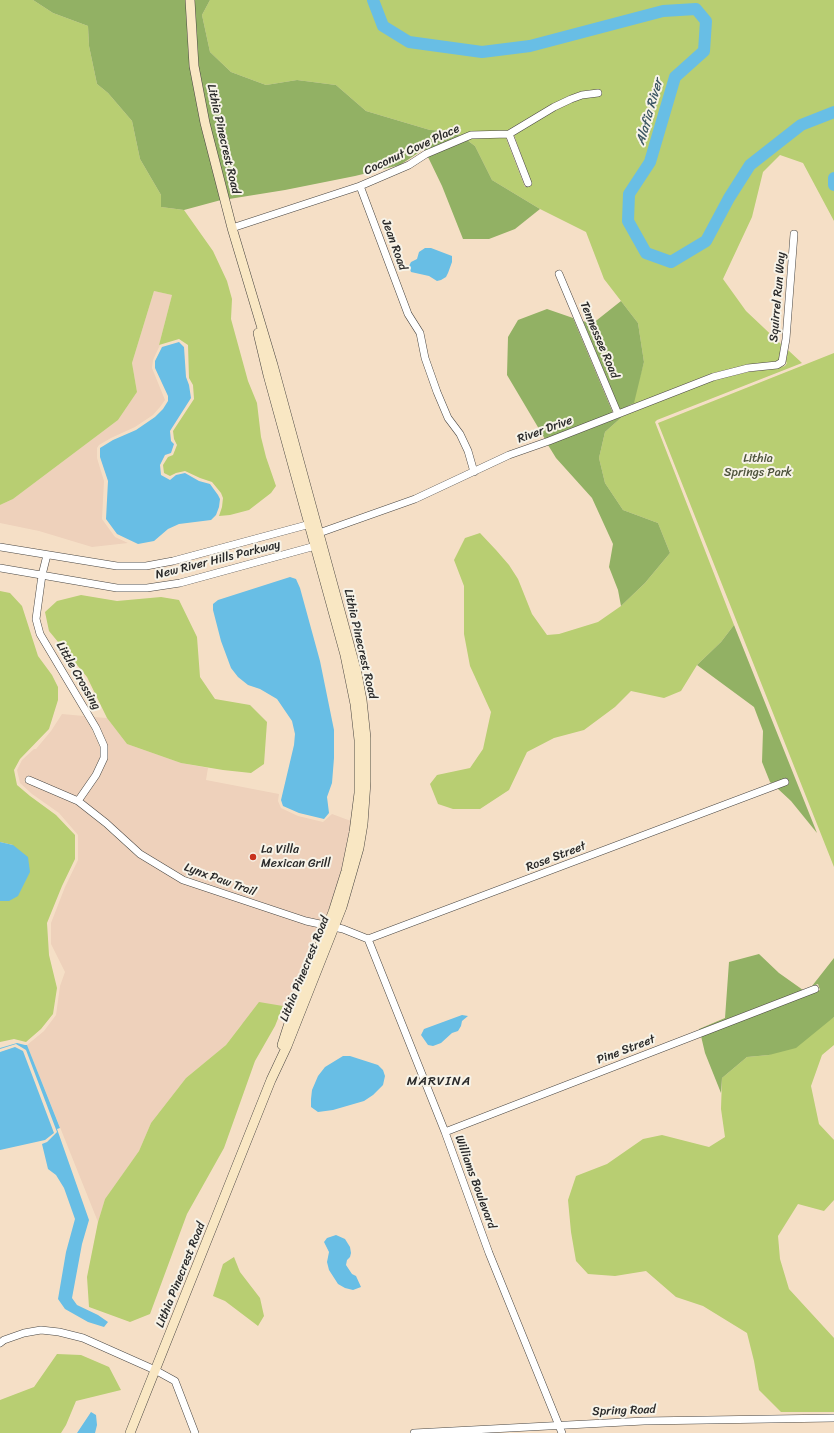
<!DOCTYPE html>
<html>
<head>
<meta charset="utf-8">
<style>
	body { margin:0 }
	canvas { display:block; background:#f5dfc6 }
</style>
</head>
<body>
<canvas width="834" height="1433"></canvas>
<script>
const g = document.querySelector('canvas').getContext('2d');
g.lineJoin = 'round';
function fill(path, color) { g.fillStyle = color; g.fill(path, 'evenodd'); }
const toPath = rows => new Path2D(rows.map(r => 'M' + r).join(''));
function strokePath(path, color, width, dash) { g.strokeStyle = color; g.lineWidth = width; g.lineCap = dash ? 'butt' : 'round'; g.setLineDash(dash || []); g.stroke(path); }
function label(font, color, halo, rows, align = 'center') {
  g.font = font + ' Sriracha,sans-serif'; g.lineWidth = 4; g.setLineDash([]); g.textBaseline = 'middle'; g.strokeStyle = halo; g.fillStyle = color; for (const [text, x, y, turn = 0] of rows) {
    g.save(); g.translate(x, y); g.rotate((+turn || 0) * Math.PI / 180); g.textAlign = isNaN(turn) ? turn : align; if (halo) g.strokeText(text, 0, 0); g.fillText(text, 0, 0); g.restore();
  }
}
const built = toPath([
	[154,291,172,295,159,345,160,345,153,360,152,368,165,400,160,407,153,415,135,427,111,438,99,445,97,448,97,458,104,481,102,519,115,537,128,543,92,547,39,531,0,523,0,505,13,499,118,420,137,392,132,363],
	[62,714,84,716,92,730,100,747,100,758,92,774,77,797,28,776,24,782,76,804,103,826,137,857,181,882,305,924,323,928,291,1008,283,1006,241,1025,226,1045,186,1078,151,1123,139,1151,105,1199,98,1222,27,1045,44,1031,56,1015,60,986,65,972,51,944,51,923,65,887,78,860,78,835,59,813,32,794,20,783,17,770,22,760,34,749,36,749,51,731],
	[93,717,107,718,127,744,181,763,208,768,206,780,279,794,278,801,281,808,298,816,323,822,332,814,351,821,342,870,325,921,308,918,185,876,142,852,83,800,99,777,108,758,107,745]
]);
const green = toPath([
	[0,0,33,0,53,13,88,26,89,46,97,84,108,93,132,121,140,159,161,195,161,207,184,210,213,251,227,281,232,299,231,319,248,381,257,403,261,437,266,457,276,486,271,493,249,510,230,515,219,516,222,507,223,498,221,493,212,482,200,478,185,471,176,473,170,476,164,473,163,465,168,457,173,455,177,445,174,439,173,431,194,399,193,385,189,378,188,345,179,339,159,345,172,295,154,291,132,363,137,392,118,420,13,499,0,505],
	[210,0,834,0,834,221,803,163,780,155,763,172,752,217,723,279,746,311,781,344,779,360,776,362,747,365,713,373,632,405,644,362,638,323,604,279,586,232,540,209,492,180,475,146,467,140,472,138,506,138,525,187,532,185,514,135,555,110,573,102,583,98,601,96,601,90,582,91,570,96,552,105,508,131,472,131,460,136,453,131,430,130,366,111,336,85,297,80,266,85,231,72,210,52,202,15],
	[788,350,802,363,657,420,655,422,734,625,721,642,697,665,681,691,664,698,631,691,615,707,584,730,554,738,527,752,509,790,480,809,453,809,438,804,430,784,437,775,470,768,483,749,491,712,470,666,464,634,464,586,454,560,465,538,480,533,496,550,509,565,518,579,532,614,547,635,559,634,598,622,621,606,645,583,670,553,658,523,623,510,605,483,599,458,605,432,623,416,714,380,748,372,777,368,785,366,787,363,786,362],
	[834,353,834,867,658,423],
	[0,591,10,593,22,606,38,656,52,675,58,687,58,700,49,729,20,759,14,770,17,785,30,796,56,815,75,835,75,859,62,886,47,923,49,955,57,988,53,1014,41,1029,26,1042,14,1039,0,1042,0,901,9,901,13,845,0,842],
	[81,595,117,601,161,597,179,600,197,637,200,677,215,699,250,705,267,722,264,764,251,773,223,770,181,763,127,744,107,718,87,677,49,631,45,612,57,601],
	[259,1002,283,1006,275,1026,255,1061,224,1148,187,1214,150,1314,130,1322,89,1307,87,1277,98,1222,105,1199,139,1151,151,1123,186,1078,226,1045],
	[834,1017,834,1045,822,1055,811,1086,819,1124,834,1140,834,1200,824,1211,798,1204,778,1236,780,1259,789,1289,834,1338,834,1412,781,1412,759,1390,754,1361,747,1333,703,1306,676,1297,646,1271,615,1276,588,1274,576,1261,571,1232,568,1200,576,1176,607,1164,643,1139,662,1135,709,1147,725,1137,721,1109,722,1078,747,1057,769,1055],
	[234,1257,240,1272,260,1298,264,1316,258,1326,225,1301,213,1296,223,1264],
	[57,1354,81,1355,109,1367,121,1390,76,1401,66,1425,61,1433,0,1433,0,1400,34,1387]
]);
const forest = toPath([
	[33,0,186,0,188,42,221,200,184,210,161,207,161,195,140,159,132,121,108,93,97,84,89,46,88,26,53,13],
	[193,0,210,0,202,15,210,52,231,72,266,85,297,80,336,85,366,111,430,130,453,131,460,136,425,151,424,149,400,165,355,176,285,190,229,199,209,122,198,65],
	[467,140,475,146,492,180,540,209,515,229,489,239,463,239,442,186,428,157],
	[621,301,638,323,644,362,634,403,620,410,583,321,592,324],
	[547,309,573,318,613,413,545,439,507,375,508,337,518,320],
	[623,416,605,432,599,458,605,483,623,510,658,523,670,553,645,583,621,606,618,590,609,567,613,544,592,498,556,458,548,445],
	[734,625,817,833,791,801,777,788,789,784,787,778,771,783,770,782,762,762,763,731,754,707,697,665,721,642],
	[759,954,779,973,803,990,699,1030,699,1029,725,1018,729,962],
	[834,958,834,1017,796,1048,769,1055,747,1057,722,1078,721,1093,705,1053,701,1036,820,990,818,984,812,986]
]);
const water = toPath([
	[425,248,431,248,452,256,452,262,448,273,446,277,441,280,437,281,429,276,411,272,409,266,411,262,417,259,419,252],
	[179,342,184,347,186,377,189,385,191,398,170,431,171,441,174,444,171,453,165,455,160,465,161,475,170,480,176,475,185,473,199,481,210,484,218,495,220,499,219,507,216,515,211,520,179,524,168,529,154,541,138,544,117,534,106,519,108,481,100,457,100,448,113,440,136,430,155,417,163,409,168,401,168,396,155,368,155,361,162,347],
	[290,577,296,579,300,588,320,661,334,730,334,758,332,783,327,797,329,813,324,819,299,813,283,806,281,800,294,745,295,734,292,721,277,699,260,689,248,685,238,677,231,668,221,641,213,610,213,604,218,600],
	[0,842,13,845,28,857,30,872,18,896,9,901,0,901],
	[462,1015,468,1016,462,1021,461,1026,458,1031,452,1033,441,1043,433,1046,428,1045,421,1035,424,1029],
	[17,1043,25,1045,27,1045,60,1128,57,1129,89,1220,82,1244,72,1298,77,1305,98,1315,108,1322,104,1327,88,1322,65,1309,58,1299,66,1252,75,1219,64,1188,56,1175,48,1169,42,1144,47,1142,57,1132,26,1050,16,1044,0,1049,0,1048],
	[15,1047,23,1051,54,1133,45,1140,0,1150,0,1052],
	[343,1056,350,1056,378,1065,383,1070,385,1076,383,1085,373,1095,364,1101,333,1110,318,1112,311,1107,311,1099,312,1090,318,1076,325,1067],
	[336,1235,345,1239,350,1247,351,1253,350,1257,347,1260,346,1265,352,1274,356,1276,361,1287,353,1290,345,1288,338,1284,329,1270,327,1262,329,1252,324,1242,327,1238],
	[91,1412,96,1415,97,1425,95,1433,77,1433]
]);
const river = toPath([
	[373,0,383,26,409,42,482,52,530,46,663,11,696,9,706,21,704,51,675,77,650,162,629,194,628,221,646,253,671,262,706,241,729,198,750,165,801,125,834,112],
	[834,178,834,185]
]);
const street = toPath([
	[509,134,528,183],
	[360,186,408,314,420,333,425,358,437,392,448,418,460,434,468,451,474,472],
	[232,228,360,186,409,165,426,154,471,135,509,134,554,107,571,99,582,95,598,93],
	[559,274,618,414],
	[319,533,415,499,509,455,549,441,713,377,748,368,777,365,782,362,786,339,794,234],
	[0,547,117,566,146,566,173,561,314,523],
	[47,555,42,575,36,619,40,634,96,728,104,746,104,758,96,775,78,801],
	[0,568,117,588,147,588,180,583,319,545],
	[29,780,78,801,106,823,140,854,183,880,306,921,343,929,368,939,785,782],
	[368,939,445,1132,489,1253,562,1433],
	[445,1132,815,989],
	[0,1343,4,1340,24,1333,41,1330,59,1332,83,1338,155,1370,175,1381,195,1433],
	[414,1433,644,1421,834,1418]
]);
const secondary = toPath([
	[258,333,268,375,345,655,355,704,359,740,359,793,354,832,346,871,333,912,290,1020,282,1045],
	[130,1433,271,1080,287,1046,342,907,359,848,363,824,366,782,366,738,362,700,357,673,273,365,232,228,205,123,194,66,190,0]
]);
const markers = [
	[253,857,4,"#c8321e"]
];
const streetNames = [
	["Lithia Pinecrest Road",223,139,77],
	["Coconut Cove Place",412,150,-25],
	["Jean Road",394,245,70],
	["Squirrel Run Way",778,297,-85],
	["Tennessee Road",599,340,67],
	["River Drive",545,430,-20],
	["New River Hills Parkway",218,560,-14],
	["Lithia Pinecrest Road",360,644,77],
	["Little Crossing",78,676,60],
	["Rose Street",556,857,-21],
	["Lynx Paw Trail",220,880,20],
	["Lithia Pinecrest Road",305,969,-68],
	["Pine Street",626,1050,-21],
	["Williams Boulevard",475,1182,70],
	["Lithia Pinecrest Road",181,1275,-68],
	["Spring Road",624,1411,-2]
];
const parkNames = [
	["Lithia",758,459],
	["Springs Park",758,473]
];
const poiNames = [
	["La Villa",261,850],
	["Mexican Grill",261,864]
];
const waterNames = [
	["Alafia River",650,112,-74]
];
const neighbourhoodNames = [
	["MARVINA",439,1082]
];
fill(built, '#eed1bb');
fill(green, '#b8ce72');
fill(forest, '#92b164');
fill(water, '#68bee5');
strokePath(river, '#68bee5', 12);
strokePath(street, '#494642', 8);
strokePath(secondary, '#494642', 10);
strokePath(street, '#fff', 7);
strokePath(secondary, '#f9e7c3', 9);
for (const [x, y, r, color] of markers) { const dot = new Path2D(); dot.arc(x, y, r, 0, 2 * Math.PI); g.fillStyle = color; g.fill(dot); strokePath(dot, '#f7f3e8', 1.5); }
label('12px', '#2b2b2b', '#f7f3e8', streetNames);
label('12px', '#4e543d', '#f7f3e8', parkNames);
label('12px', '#2b2b2b', '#f7f3e8', poiNames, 'left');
label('italic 13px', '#3d5763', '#f7f3e8', waterNames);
g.letterSpacing = '1px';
label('13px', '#2b2b2b', '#f7f3e8', neighbourhoodNames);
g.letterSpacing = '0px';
</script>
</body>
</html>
